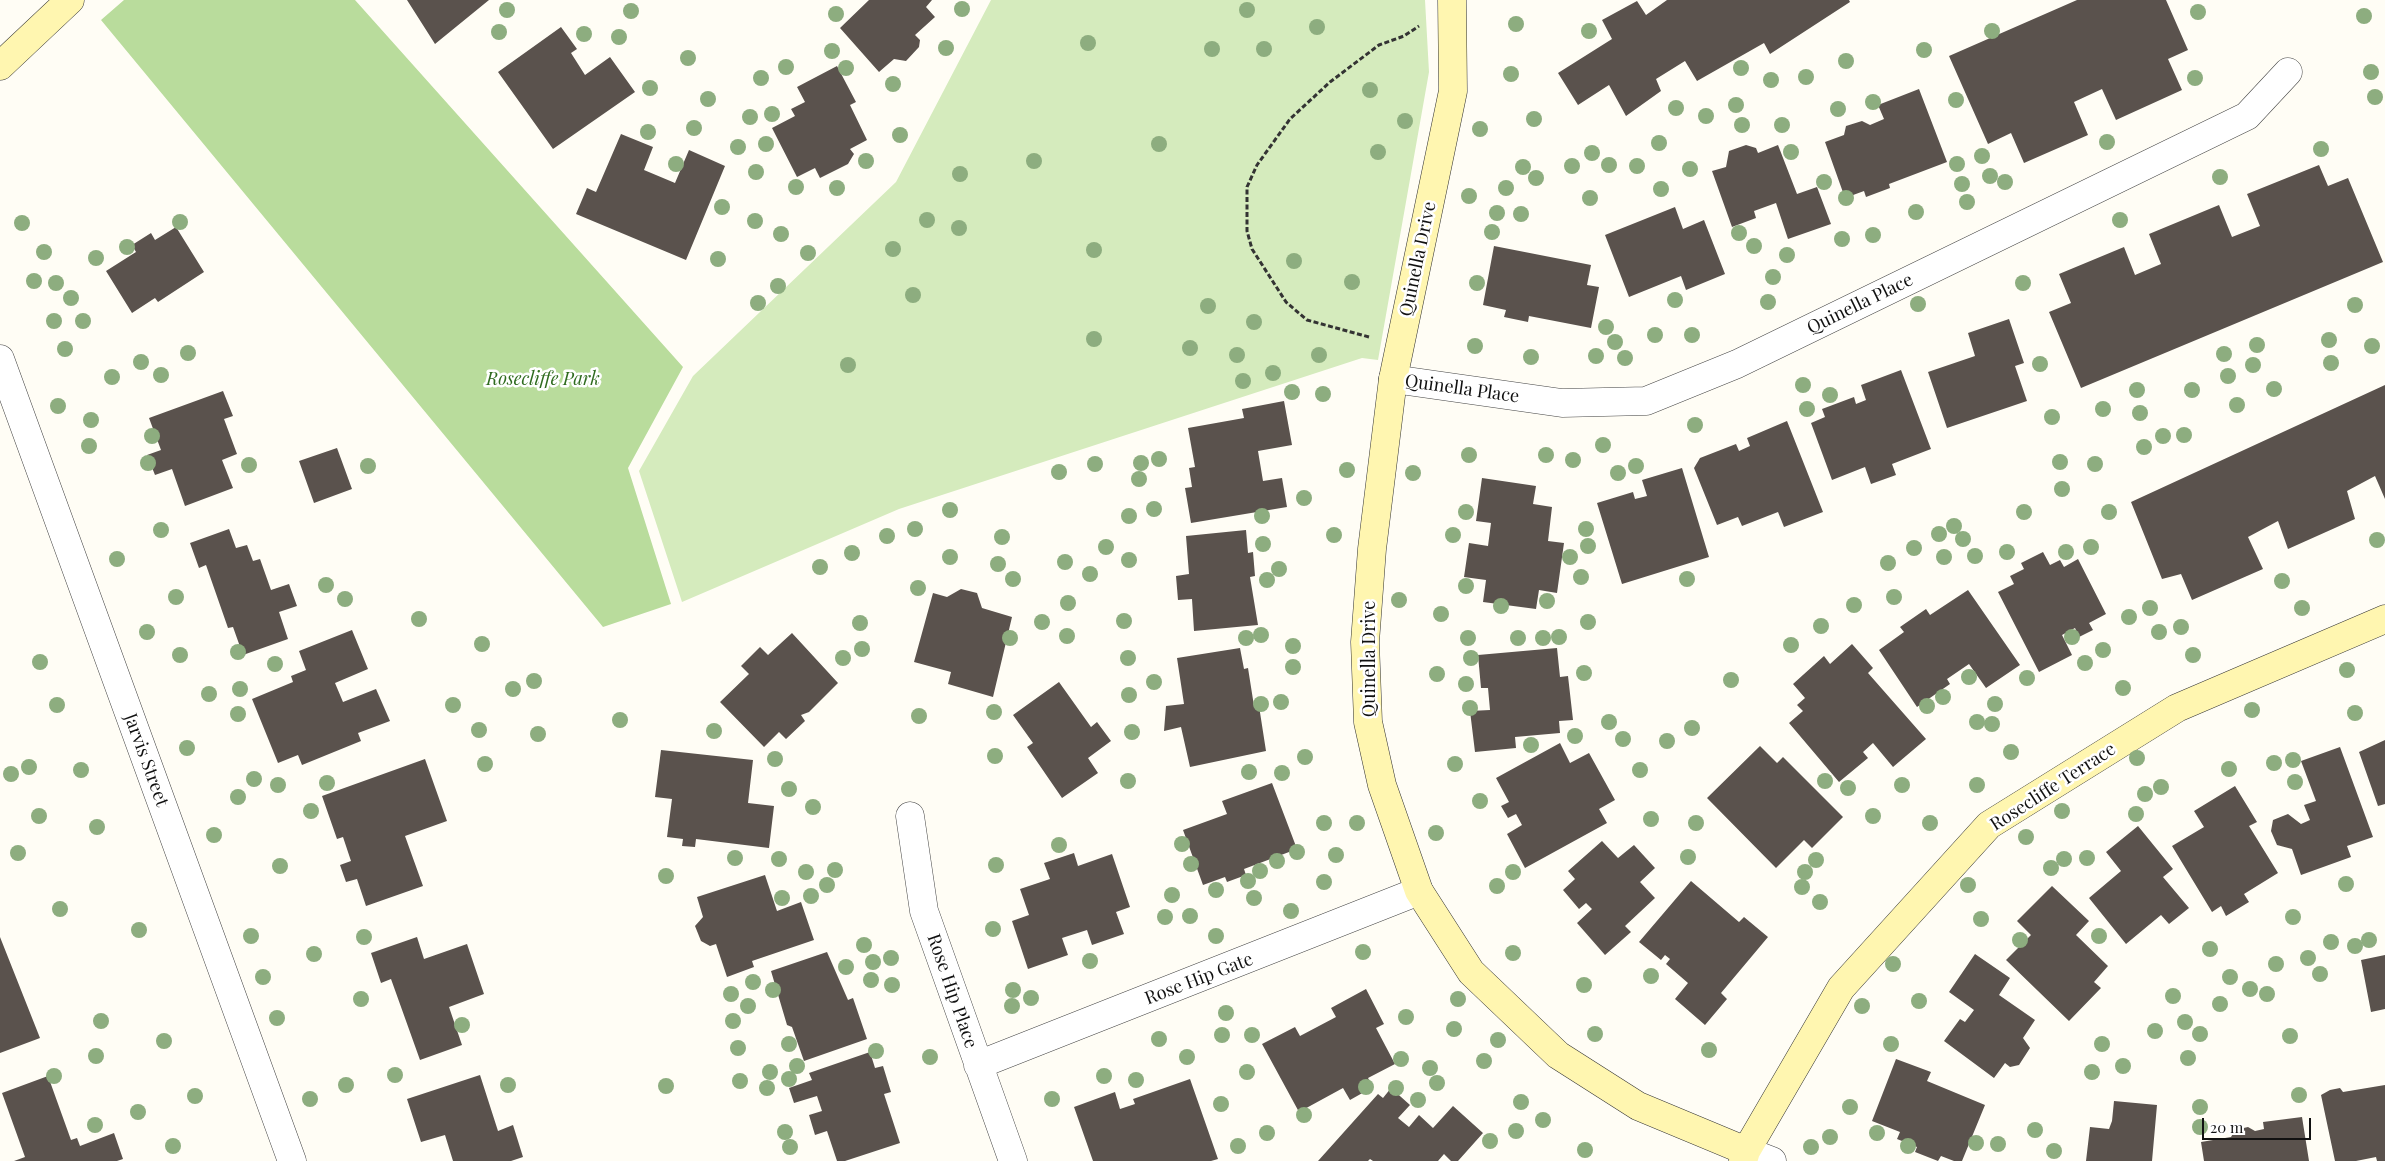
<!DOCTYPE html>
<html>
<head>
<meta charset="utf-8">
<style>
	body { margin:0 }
	#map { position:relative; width:2385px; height:1161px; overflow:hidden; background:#fffdf5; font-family:"Playfair Display",serif }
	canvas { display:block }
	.scale { position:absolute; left:2202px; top:1118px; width:109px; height:22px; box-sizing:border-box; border:2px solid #111; border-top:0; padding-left:6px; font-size:15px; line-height:18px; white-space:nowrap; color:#111; -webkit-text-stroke:4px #fff; paint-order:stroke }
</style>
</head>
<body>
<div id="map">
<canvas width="2385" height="1161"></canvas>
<div class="scale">20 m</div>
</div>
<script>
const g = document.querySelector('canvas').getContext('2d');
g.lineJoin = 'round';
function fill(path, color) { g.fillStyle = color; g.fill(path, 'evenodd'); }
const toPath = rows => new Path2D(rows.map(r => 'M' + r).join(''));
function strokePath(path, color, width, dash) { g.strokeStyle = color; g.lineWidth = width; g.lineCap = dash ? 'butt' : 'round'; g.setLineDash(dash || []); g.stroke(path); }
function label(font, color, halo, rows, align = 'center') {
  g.font = font + ' "Playfair Display",serif'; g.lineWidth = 5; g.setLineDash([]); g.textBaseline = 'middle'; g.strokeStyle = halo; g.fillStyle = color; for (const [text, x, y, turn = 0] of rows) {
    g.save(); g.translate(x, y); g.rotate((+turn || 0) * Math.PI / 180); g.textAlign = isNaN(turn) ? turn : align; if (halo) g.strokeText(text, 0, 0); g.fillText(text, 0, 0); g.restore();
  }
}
const green = toPath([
	[991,0,1425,0,1429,72,1378,360,1362,358,899,509,682,602,639,471,693,376,896,182]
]);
const forest = toPath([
	[124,0,355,0,683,367,628,468,671,604,603,627,101,20]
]);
const building = toPath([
	[407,0,489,0,435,44],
	[869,0,932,0,926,7,935,17,915,35,920,40,919,47,906,61,894,59,879,72,840,28],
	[1667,0,1849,0,1850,2,1770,54,1764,43,1697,81,1685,61,1656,79,1661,91,1626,116,1609,85,1578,105,1558,73,1612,39,1602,20,1637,1,1646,15],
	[2077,0,2166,0,2188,50,2168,59,2182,90,2116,120,2102,89,2074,102,2088,135,2024,163,2011,133,1988,144,1949,56],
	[561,27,577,49,571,53,585,75,610,57,635,92,553,149,498,72],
	[837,66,856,102,850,105,867,140,850,149,854,154,848,164,820,178,815,168,797,177,772,128,795,116,791,109,805,102,797,87],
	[1919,89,1947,162,1889,184,1890,188,1866,197,1864,191,1845,198,1825,142,1844,135,1846,126,1862,121,1870,125,1884,119,1878,105],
	[621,134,653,147,644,170,675,183,689,150,725,166,686,260,576,214,587,188,596,192],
	[1746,145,1756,148,1758,153,1778,145,1797,194,1817,187,1831,224,1788,239,1776,203,1754,211,1756,218,1732,227,1712,171,1726,167,1729,151],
	[2319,165,2328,186,2348,178,2383,262,2081,388,2049,312,2071,303,2059,274,2124,247,2135,275,2161,264,2149,234,2219,205,2232,237,2260,226,2247,194],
	[1675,207,1683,229,1704,220,1725,274,1686,290,1681,276,1629,297,1605,235],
	[176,227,204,272,158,302,155,298,132,313,106,271,136,252,132,245,151,233,155,240],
	[1494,246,1591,265,1587,285,1599,287,1591,328,1529,316,1528,322,1504,317,1506,310,1483,305],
	[2009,319,2024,363,2015,366,2027,401,1947,428,1928,372,1975,356,1968,333],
	[1901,370,1931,449,1892,464,1896,475,1871,484,1865,467,1832,480,1811,423,1825,417,1822,409,1854,397,1856,404,1866,400,1861,385],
	[2385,385,2385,499,2375,476,2347,491,2355,519,2288,549,2278,521,2248,537,2263,569,2192,600,2181,574,2162,579,2131,502],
	[223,391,233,416,224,419,237,454,222,460,233,488,185,506,172,469,155,475,147,455,161,450,149,418],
	[1284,401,1292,445,1258,451,1263,481,1282,478,1287,507,1191,523,1185,488,1192,487,1189,468,1195,467,1188,428,1244,418,1242,409],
	[1787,421,1823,512,1784,527,1778,512,1742,526,1738,517,1717,525,1694,468,1700,458,1736,444,1739,451,1750,446,1747,438],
	[337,448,352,489,314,503,299,461],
	[1682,468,1709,557,1622,584,1597,503,1633,492,1635,499,1647,496,1642,480],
	[1482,478,1536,486,1533,504,1552,507,1548,541,1564,543,1557,593,1539,590,1536,609,1483,602,1486,580,1464,577,1469,543,1488,546,1491,523,1476,521],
	[229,529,236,548,247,545,253,561,260,559,271,590,289,584,297,606,279,612,288,639,243,655,233,627,228,628,206,565,199,568,190,543],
	[1246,530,1248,553,1253,552,1255,576,1250,577,1258,625,1194,631,1192,599,1178,600,1176,576,1189,574,1186,536],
	[2043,552,2050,565,2060,560,2064,567,2078,559,2106,614,2089,623,2093,630,2079,637,2075,628,2062,635,2072,655,2039,672,1998,592,2014,584,2010,576,2024,569,2021,563],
	[961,589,977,593,982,608,1012,617,993,697,948,684,951,672,914,662,933,593,947,597],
	[1968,590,2020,665,1986,688,1969,664,1947,679,1950,684,1917,707,1879,650,1904,632,1900,627,1926,609,1930,615],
	[352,630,368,669,335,683,343,702,376,689,390,721,358,733,361,741,302,765,298,755,278,763,252,699,293,682,291,676,306,670,299,651],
	[792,633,838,683,809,712,801,715,805,721,786,739,779,732,764,747,720,702,749,674,741,666,760,647,768,655],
	[1852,644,1873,668,1868,673,1926,739,1893,767,1873,743,1863,752,1868,758,1839,782,1789,723,1803,711,1797,705,1805,698,1793,684,1824,656,1830,664],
	[1240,648,1244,669,1248,668,1254,706,1259,706,1266,751,1190,767,1181,727,1164,731,1166,706,1184,704,1177,658],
	[1557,648,1560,677,1568,676,1573,720,1559,721,1560,733,1515,737,1516,748,1475,752,1470,711,1490,710,1488,688,1481,688,1478,655],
	[1059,682,1091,727,1097,722,1111,741,1088,758,1098,773,1062,798,1027,747,1033,743,1013,715],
	[2385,740,2385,804,2378,806,2359,752],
	[1560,743,1570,763,1589,753,1615,800,1599,809,1607,823,1525,868,1507,834,1522,825,1516,814,1508,818,1501,806,1509,802,1496,778],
	[1760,746,1777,763,1783,757,1843,817,1812,848,1804,840,1776,868,1707,798],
	[2340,747,2373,837,2347,846,2351,857,2301,875,2292,849,2277,845,2271,831,2273,820,2288,814,2301,824,2310,820,2304,805,2316,801,2301,761],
	[661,750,753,760,748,803,774,806,769,848,696,839,695,847,682,846,683,839,667,837,672,799,655,797],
	[425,759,447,821,405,836,423,886,366,906,357,879,346,882,340,865,351,861,343,837,337,839,322,796],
	[1272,783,1297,849,1244,869,1246,875,1227,882,1225,877,1203,885,1183,830,1227,814,1222,801],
	[2235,786,2257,822,2249,826,2278,873,2244,894,2249,902,2226,916,2221,906,2212,912,2172,846,2204,827,2194,811],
	[2138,826,2173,869,2163,877,2189,908,2169,924,2161,915,2126,944,2089,898,2121,871,2106,852],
	[1602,841,1618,858,1634,845,1655,868,1640,882,1655,898,1625,926,1631,932,1605,955,1577,923,1592,909,1586,903,1579,909,1563,890,1575,879,1568,871],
	[1074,853,1078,866,1112,854,1130,907,1116,912,1124,934,1092,945,1087,930,1062,938,1068,955,1028,969,1012,921,1029,915,1020,889,1050,879,1044,863],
	[765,875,777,911,801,902,814,940,752,961,754,967,727,977,716,944,710,946,701,941,695,926,703,917,697,897],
	[1691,881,1739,922,1744,917,1768,937,1721,993,1727,999,1705,1025,1675,999,1688,983,1666,964,1670,959,1665,955,1661,960,1639,942],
	[2052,886,2089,921,2076,935,2108,966,2094,982,2101,988,2069,1021,2006,960,2031,935,2017,921],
	[0,937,40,1038,0,1053],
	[417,937,424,959,467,944,484,994,449,1007,462,1045,420,1060,391,979,381,983,371,953],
	[827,952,848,1000,853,998,867,1039,804,1061,792,1027,787,1025,771,971],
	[1975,954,2010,978,1999,995,2035,1020,2023,1038,2030,1048,2019,1065,2010,1067,2005,1063,1994,1078,1944,1041,1960,1019,1965,1022,1974,1010,1949,992],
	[2385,955,2385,1009,2371,1012,2361,960],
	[1366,989,1384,1024,1376,1028,1395,1064,1368,1078,1373,1087,1350,1100,1343,1088,1299,1112,1262,1044,1295,1027,1300,1036,1336,1017,1331,1008],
	[870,1052,875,1068,883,1066,891,1092,884,1094,900,1143,845,1161,837,1161,827,1131,815,1135,809,1115,822,1111,817,1096,794,1103,789,1088,812,1080,809,1073],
	[1896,1059,1931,1072,1927,1081,1985,1105,1962,1161,1954,1161,1941,1156,1938,1161,1915,1152,1917,1147,1897,1139,1900,1132,1872,1121],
	[480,1075,498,1131,513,1125,523,1157,511,1161,453,1161,445,1135,421,1142,407,1099],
	[48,1076,71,1140,77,1138,80,1146,114,1133,123,1159,117,1161,14,1161,25,1157,2,1093],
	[1190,1079,1218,1159,1211,1161,1093,1161,1074,1107,1115,1092,1120,1109,1135,1104,1133,1099],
	[2385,1085,2385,1161,2377,1161,2376,1157,2356,1161,2335,1161,2321,1095,2330,1090,2340,1088,2343,1092],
	[1391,1088,1410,1105,1398,1118,1409,1127,1419,1115,1433,1128,1453,1106,1483,1133,1458,1161,1451,1161,1444,1154,1438,1161,1373,1161,1370,1159,1368,1161,1318,1161,1378,1094,1383,1098],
	[2114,1101,2157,1105,2152,1161,2086,1161,2090,1127,2109,1129,2112,1121],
	[2302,1117,2309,1161,2204,1161,2201,1142,2231,1137,2235,1130,2248,1127,2255,1131,2264,1129,2263,1122]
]);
const path = toPath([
	[1369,337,1307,320,1286,302,1252,249,1247,231,1247,187,1257,165,1290,119,1330,82,1379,45,1404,36,1419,26]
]);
const street = toPath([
	[0,359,292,1161],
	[1393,379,1562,403,1646,401,1737,364,2247,116,2288,72],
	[910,816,924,911,1013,1161],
	[978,1065,1419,891],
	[1746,1151,1772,1161]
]);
const secondary = toPath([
	[1452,0,1453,91,1393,379,1372,549,1365,642,1368,722,1382,785,1419,891,1471,972,1558,1055,1638,1106,1746,1151],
	[0,66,70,0],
	[1743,1161,1746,1151,1841,988,1989,825,2177,708,2385,619]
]);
const trees = [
	[962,9],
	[507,10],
	[1247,10],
	[631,11],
	[2198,12],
	[836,14],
	[2364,16],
	[1516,24],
	[1317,27],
	[1589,31],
	[1992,31],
	[499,32],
	[584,34],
	[619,37],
	[1088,43],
	[946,48],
	[1212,49],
	[1264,49],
	[1924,50],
	[832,51],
	[688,58],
	[1846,61],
	[786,67],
	[846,68],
	[1741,68],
	[2371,72],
	[1511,74],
	[1806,77],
	[761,78],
	[2195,78],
	[1771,80],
	[893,84],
	[650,88],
	[1370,90],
	[2375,97],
	[708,99],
	[1956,100],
	[1873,102],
	[1736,105],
	[1676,108],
	[1838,109],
	[772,114],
	[1706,116],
	[750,117],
	[1534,119],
	[1405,121],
	[1742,125],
	[1782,125],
	[694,128],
	[1480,129],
	[648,132],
	[900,135],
	[2107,142],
	[1659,143],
	[766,144],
	[1159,144],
	[738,147],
	[2321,149],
	[1378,152],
	[1791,152],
	[1592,153],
	[1982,156],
	[866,161],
	[1034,161],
	[676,164],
	[1957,164],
	[1609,165],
	[1572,166],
	[1637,166],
	[1523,167],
	[1690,169],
	[756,172],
	[960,174],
	[1990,176],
	[2220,177],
	[1536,178],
	[1824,182],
	[2005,182],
	[1962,184],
	[796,187],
	[837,188],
	[1506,188],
	[1661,189],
	[1469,196],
	[1590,198],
	[1846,198],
	[1967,202],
	[722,207],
	[1916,212],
	[1497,213],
	[1521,214],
	[927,220],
	[2120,220],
	[755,221],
	[180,222],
	[22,223],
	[959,228],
	[1492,232],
	[1739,233],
	[781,234],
	[1873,235],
	[1842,239],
	[1754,246],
	[127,247],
	[893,249],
	[1094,250],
	[44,252],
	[808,253],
	[1787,255],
	[96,258],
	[718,259],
	[1294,261],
	[1773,277],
	[34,281],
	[1352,282],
	[56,283],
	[1477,283],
	[2023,283],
	[778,286],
	[913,295],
	[71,298],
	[1675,300],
	[1768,302],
	[758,303],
	[1918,304],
	[2355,305],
	[1208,306],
	[54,321],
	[83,321],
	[1254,322],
	[1606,327],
	[1655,335],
	[1692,335],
	[1094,339],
	[2329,340],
	[1615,342],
	[2257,345],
	[1475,346],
	[2372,346],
	[1190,348],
	[65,349],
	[188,353],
	[2224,354],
	[1237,355],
	[1319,355],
	[1596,356],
	[1531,357],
	[1625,358],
	[141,362],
	[2331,363],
	[2040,364],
	[848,365],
	[2253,365],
	[1273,373],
	[161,375],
	[2228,376],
	[112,377],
	[1243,381],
	[1803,385],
	[2274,389],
	[2137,390],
	[2192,390],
	[1292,392],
	[1323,394],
	[1830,395],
	[2237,405],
	[58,406],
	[1807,409],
	[2103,409],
	[2140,413],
	[2052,417],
	[91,420],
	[1695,425],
	[2184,435],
	[152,436],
	[2163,436],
	[1603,445],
	[89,446],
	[2144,447],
	[1469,455],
	[1546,455],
	[1159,459],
	[1573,460],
	[2060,462],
	[148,463],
	[1141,463],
	[1095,464],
	[2095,464],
	[249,465],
	[368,466],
	[1636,466],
	[1347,470],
	[1059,472],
	[1413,473],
	[1618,473],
	[1139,479],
	[2062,489],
	[1304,498],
	[1154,509],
	[950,510],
	[1466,512],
	[2024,512],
	[2109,512],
	[1129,516],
	[1262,516],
	[1954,526],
	[915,529],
	[1586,529],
	[161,530],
	[1939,534],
	[1334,535],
	[1453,535],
	[887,536],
	[1002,537],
	[1963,539],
	[2377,540],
	[1263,544],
	[1588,546],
	[1106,547],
	[2091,547],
	[1914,548],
	[2007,552],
	[2066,552],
	[852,553],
	[1975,556],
	[950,557],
	[1570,557],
	[1944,557],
	[117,559],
	[1129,560],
	[1065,562],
	[1888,563],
	[998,564],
	[820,567],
	[1279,569],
	[1090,574],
	[1581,577],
	[1013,579],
	[1687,579],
	[1267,580],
	[2282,581],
	[326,585],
	[1466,586],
	[918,588],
	[176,597],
	[1894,597],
	[345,599],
	[1399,600],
	[1547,601],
	[1068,603],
	[1854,605],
	[1501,606],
	[2150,608],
	[2302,608],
	[1441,614],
	[2129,617],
	[419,619],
	[1124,621],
	[1042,622],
	[1588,622],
	[860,623],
	[1821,626],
	[2181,627],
	[147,632],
	[2159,632],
	[1261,635],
	[1067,636],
	[1559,637],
	[2072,637],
	[1010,638],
	[1246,638],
	[1468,638],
	[1518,638],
	[1543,638],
	[482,644],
	[1791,645],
	[1293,646],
	[862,649],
	[2103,650],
	[238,652],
	[180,655],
	[2193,655],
	[843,658],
	[1128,658],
	[1471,658],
	[40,662],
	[2085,663],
	[275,664],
	[1293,667],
	[2347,670],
	[1584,673],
	[1437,674],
	[1969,677],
	[2027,678],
	[1731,680],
	[534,681],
	[1154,682],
	[1466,684],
	[2123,688],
	[240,689],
	[513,689],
	[209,694],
	[1129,695],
	[1943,697],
	[1281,702],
	[1261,704],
	[1995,704],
	[57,705],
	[453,705],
	[1927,706],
	[1470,708],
	[2252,710],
	[994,712],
	[2355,713],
	[238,714],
	[919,716],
	[620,720],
	[1609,722],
	[1977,722],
	[1992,724],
	[1692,728],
	[479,730],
	[714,731],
	[1132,732],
	[538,734],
	[1575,736],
	[1623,739],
	[1667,741],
	[1531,745],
	[187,748],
	[2011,752],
	[995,756],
	[1305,757],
	[2137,758],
	[775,759],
	[2293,760],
	[2274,763],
	[485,764],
	[1455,764],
	[29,767],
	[2229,769],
	[81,770],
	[1640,770],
	[1249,772],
	[1282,773],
	[11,774],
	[254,779],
	[1128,781],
	[1825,781],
	[2295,782],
	[327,783],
	[278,785],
	[1902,785],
	[1977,785],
	[2161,787],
	[1848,788],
	[789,789],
	[2145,794],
	[238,797],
	[1480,801],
	[813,807],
	[311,811],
	[2062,811],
	[2136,814],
	[39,816],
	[1873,816],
	[1651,819],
	[1324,823],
	[1357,823],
	[1696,823],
	[1930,823],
	[97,827],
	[1436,833],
	[214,835],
	[2026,837],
	[1182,844],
	[1059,845],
	[1297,852],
	[18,853],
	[1336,855],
	[1688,857],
	[735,858],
	[2087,858],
	[779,859],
	[2064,859],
	[1816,860],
	[1277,861],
	[1191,864],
	[996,865],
	[280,866],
	[2051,868],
	[835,870],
	[1260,871],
	[806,872],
	[1513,872],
	[1805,872],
	[666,876],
	[1248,881],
	[1324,882],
	[2346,884],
	[827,885],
	[1968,885],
	[1497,886],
	[1802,887],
	[1216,890],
	[1172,895],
	[811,896],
	[782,898],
	[1254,898],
	[1820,902],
	[60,909],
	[1291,911],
	[1190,916],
	[1165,917],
	[2293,917],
	[1981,919],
	[993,929],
	[139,930],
	[251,936],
	[1216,936],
	[2099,936],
	[364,937],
	[2020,940],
	[2369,940],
	[2331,942],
	[864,945],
	[2355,946],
	[2210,949],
	[1363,952],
	[1513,953],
	[314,954],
	[891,958],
	[2308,958],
	[1090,961],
	[873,962],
	[1893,964],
	[2276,964],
	[846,967],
	[2320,974],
	[1651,976],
	[263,977],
	[2230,977],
	[871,980],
	[753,982],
	[892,985],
	[1584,985],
	[2250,989],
	[773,990],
	[1013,990],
	[731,994],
	[2267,994],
	[2173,996],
	[1031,998],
	[361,999],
	[1458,999],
	[1919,1001],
	[2220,1004],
	[748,1006],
	[1012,1006],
	[1862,1006],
	[1226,1013],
	[1406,1017],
	[277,1018],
	[101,1021],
	[733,1021],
	[2185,1022],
	[462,1025],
	[1454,1029],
	[2155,1031],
	[1595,1034],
	[2200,1034],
	[1222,1035],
	[1252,1035],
	[2290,1036],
	[1159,1039],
	[1498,1040],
	[164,1041],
	[789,1044],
	[1891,1044],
	[2102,1044],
	[738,1048],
	[1709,1050],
	[876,1051],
	[96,1056],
	[930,1057],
	[1187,1057],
	[2188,1058],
	[1401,1059],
	[1484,1061],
	[797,1066],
	[2123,1066],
	[1430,1068],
	[770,1072],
	[1247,1072],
	[2092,1072],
	[395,1075],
	[54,1076],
	[1104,1076],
	[789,1079],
	[1136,1080],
	[740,1081],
	[1437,1083],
	[346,1085],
	[508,1085],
	[666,1086],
	[1366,1087],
	[767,1088],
	[1396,1088],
	[2299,1095],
	[195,1096],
	[310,1099],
	[1052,1099],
	[1418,1100],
	[1521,1102],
	[1221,1104],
	[1850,1107],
	[2200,1107],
	[138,1112],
	[1304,1115],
	[1543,1120],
	[95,1125],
	[2200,1127],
	[2035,1130],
	[1516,1131],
	[785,1132],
	[1267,1133],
	[1877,1133],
	[1830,1137],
	[1490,1141],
	[1976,1143],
	[1998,1144],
	[173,1146],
	[1238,1146],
	[1908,1146],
	[790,1147],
	[1811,1147],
	[1585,1150],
	[2054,1151]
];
const streetNames = [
	["Quinella Drive",1418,259,-78],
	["Quinella Place",1860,304,-26],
	["Quinella Place",1462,389,8],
	["Quinella Drive",1369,659,-90],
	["Jarvis Street",146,760,70],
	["Rosecliffe Terrace",2053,787,-33],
	["Rose Hip Gate",1199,979,-21],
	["Rose Hip Place",952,991,71]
];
const parkNames = [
	["Rosecliffe Park",543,379]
];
fill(green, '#d5ebbd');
fill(forest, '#b9dc9c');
fill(building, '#5a524d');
strokePath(street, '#444', 29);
strokePath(secondary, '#333', 29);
strokePath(path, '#333', 3, [5, 2.5]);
strokePath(street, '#fff', 28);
strokePath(secondary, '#fff6b0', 28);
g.fillStyle = '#8dad7f';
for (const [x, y] of trees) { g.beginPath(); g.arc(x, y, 8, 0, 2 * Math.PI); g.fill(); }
label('18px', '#111', '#fff', streetNames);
label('italic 18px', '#2f6b1f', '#fff', parkNames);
</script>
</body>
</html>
